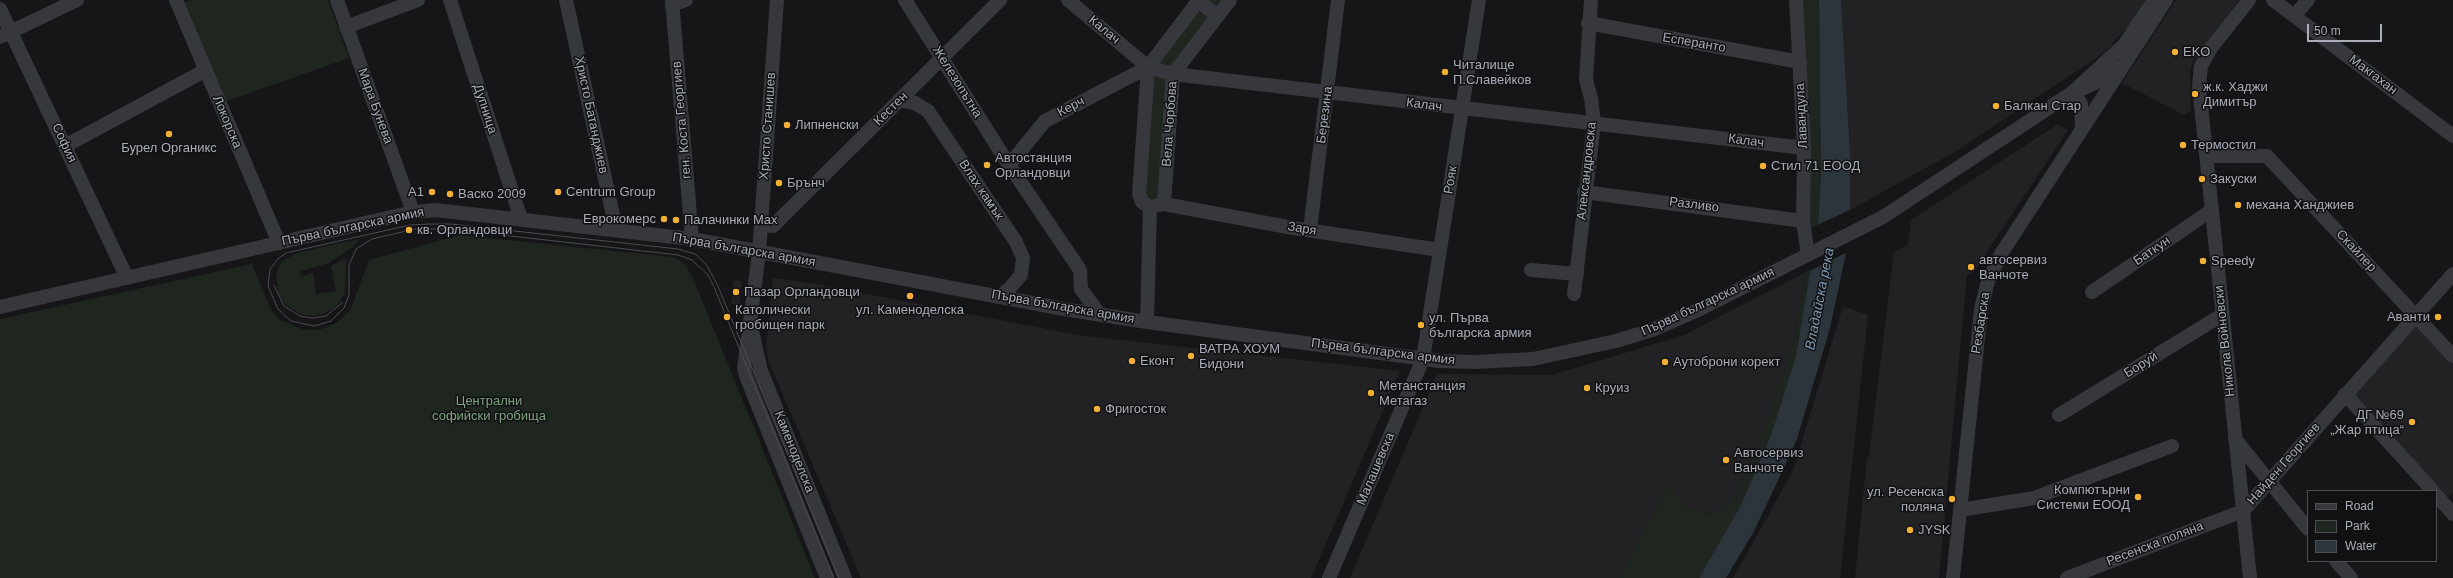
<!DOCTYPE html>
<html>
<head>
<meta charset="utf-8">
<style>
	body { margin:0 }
	#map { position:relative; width:2453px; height:578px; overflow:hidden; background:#161618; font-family:Arial,sans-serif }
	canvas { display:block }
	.legend { position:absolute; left:2307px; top:490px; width:130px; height:72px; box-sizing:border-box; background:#111113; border:1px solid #4d4f55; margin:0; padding:5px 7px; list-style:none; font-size:12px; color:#a8adb8 }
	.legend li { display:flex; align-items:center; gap:8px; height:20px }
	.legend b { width:20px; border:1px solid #4d4f55 }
	.scale { position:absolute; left:2307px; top:24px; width:75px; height:18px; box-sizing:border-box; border:2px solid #a8adb8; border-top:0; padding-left:5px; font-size:12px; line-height:14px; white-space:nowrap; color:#a8adb8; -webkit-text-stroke:3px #111113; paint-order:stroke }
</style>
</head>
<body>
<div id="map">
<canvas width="2453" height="578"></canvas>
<ul class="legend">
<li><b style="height:5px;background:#37383d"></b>Road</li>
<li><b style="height:11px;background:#1e261f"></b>Park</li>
<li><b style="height:11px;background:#2c353c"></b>Water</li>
</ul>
<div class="scale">50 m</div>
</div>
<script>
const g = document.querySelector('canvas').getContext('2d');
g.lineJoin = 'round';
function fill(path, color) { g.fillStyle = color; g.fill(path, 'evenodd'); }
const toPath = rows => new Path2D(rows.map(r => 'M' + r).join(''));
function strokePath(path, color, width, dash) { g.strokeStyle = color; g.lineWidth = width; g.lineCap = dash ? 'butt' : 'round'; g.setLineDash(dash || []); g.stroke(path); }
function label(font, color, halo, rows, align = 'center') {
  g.font = font + ' Arial,sans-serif'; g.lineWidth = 3; g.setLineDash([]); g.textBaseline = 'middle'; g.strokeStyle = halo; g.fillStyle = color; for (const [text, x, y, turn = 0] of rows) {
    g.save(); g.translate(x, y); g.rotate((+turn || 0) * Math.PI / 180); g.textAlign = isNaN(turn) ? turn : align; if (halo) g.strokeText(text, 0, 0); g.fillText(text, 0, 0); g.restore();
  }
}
const built = toPath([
	[1841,0,2145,0,2132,22,2104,53,1956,151,1850,210,1850,151],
	[2176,0,2239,0,2194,61,2190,71,2191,110,2184,115,2122,83],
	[2058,124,2068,130,1973,273,1967,274,1939,578,1855,578,1867,457,1877,457,1869,456,1894,252,1908,245,1911,220],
	[1806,272,1795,336,1760,441,1737,494,1724,511,1701,513,1682,504,1669,487,1619,578,1350,578,1437,374,1552,375,1684,335],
	[773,278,811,283,1077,335,1400,371,1311,578,861,578,769,362,766,346],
	[734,280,742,281,739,304,731,304],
	[1843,306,1868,315,1840,578,1733,578,1793,471],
	[2416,316,2453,356,2453,493,2443,502,2345,394]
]);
const green = toPath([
	[191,0,328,0,349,58,224,102,185,2],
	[1199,0,1230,0,1173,74,1164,204,1142,202,1148,67],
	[1796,0,1819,0,1821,175,1818,225,1811,229,1808,255],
	[459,235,673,257,685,264,693,278,815,578,0,578,0,319,252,264,271,310,280,320,304,330,318,330,335,324,350,311,369,260],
	[360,239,351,248,329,263,301,271,300,273,301,276,313,273,316,294,336,291,331,266,346,259,345,293,336,307,325,313,313,316,301,314,285,304,279,294,276,278,278,268,284,260,297,253],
	[1811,270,1796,356,1771,435,1740,507,1716,550,1699,578,1619,578,1669,486,1682,504,1701,513,1724,511,1737,494,1760,441,1795,336,1806,272]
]);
const water = toPath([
	[1819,0,1841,0,1850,151,1850,210,1846,253,1830,328,1797,439,1775,487,1753,533,1726,578,1699,578,1740,507,1771,435,1796,356,1818,225,1821,175]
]);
const pier = toPath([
	[1852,209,1848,252,1809,271,1815,226]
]);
const minor = toPath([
	[176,0,279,243],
	[337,0,413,212],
	[450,0,521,219],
	[566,0,616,229],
	[672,0,692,239],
	[777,0,759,253,744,368,746,376,827,578],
	[905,0,1009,165,1080,270,1081,289,1100,315],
	[1068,0,1148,67,1173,74,1804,148],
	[1199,0,1148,67,1139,194,1142,202,1150,207,1164,204,1173,74,1230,0],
	[1796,0,1804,148,1803,221,1808,255],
	[2249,0,2211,48,2201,66,2199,86,2250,578],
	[2273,0,2453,136],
	[1199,1,1217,16],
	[672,5,686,0],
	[0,9,127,278],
	[2294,16,2308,0],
	[1588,23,1800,62],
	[346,27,418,0],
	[0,37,77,0],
	[2080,90,2102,80,2117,68],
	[2073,92,2081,104,2082,129],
	[899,100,915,103,928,111,1016,242,1023,258,1021,275,1009,289,1000,296],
	[65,146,206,70],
	[2206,156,2267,156,2453,356],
	[1009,165,1045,121,1148,67],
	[1584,192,1803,221],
	[1164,204,1293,228,1440,250],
	[761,225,773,226,1000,0],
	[1310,230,1338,0],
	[1531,270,1577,274],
	[2092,292,2212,210],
	[1574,294,1594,123,1591,98,1586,80,1591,0],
	[0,307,413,212,435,210,692,239,1064,309,1147,322,1440,361,1475,362,1533,359,1616,341,1652,330,1698,310,1883,217,2073,92,2124,45,2154,0],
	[1147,322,1150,207],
	[752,331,761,371,845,578],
	[2345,394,2433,491],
	[2059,415,2222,315],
	[2235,439,2308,529],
	[2436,495,2453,514],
	[1960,510,2034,498,2172,446],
	[2336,561,2351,578],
	[1329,578,1423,359,1479,0],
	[1953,578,1981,309,1988,281,2001,254,2166,0],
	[2067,578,2243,511,2453,274]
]);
const tram = toPath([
	[274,285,284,306,300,316,313,318,326,316,342,303],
	[834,578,714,287,708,275,692,260,678,255,450,229,415,229,372,239,356,249,349,265,349,295,344,308,331,321,314,326,291,321,278,309,268,286,270,269,279,258,286,253,410,225,429,224,451,224,678,249,695,254,706,264,717,284,839,578]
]);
const markers = [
	[2175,52,4,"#f2b134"],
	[1445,72,4,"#f2b134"],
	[2195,94,4,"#f2b134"],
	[1996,106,4,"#f2b134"],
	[787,125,4,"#f2b134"],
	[169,134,4,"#f2b134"],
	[2183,145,4,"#f2b134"],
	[987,165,4,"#f2b134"],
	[1763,166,4,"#f2b134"],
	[2202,179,4,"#f2b134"],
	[779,183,4,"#f2b134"],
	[432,192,4,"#f2b134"],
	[558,192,4,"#f2b134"],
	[450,194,4,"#f2b134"],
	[2238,205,4,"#f2b134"],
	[664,219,4,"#f2b134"],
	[676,220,4,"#f2b134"],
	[409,230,4,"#f2b134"],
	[2203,261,4,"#f2b134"],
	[1971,267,4,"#f2b134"],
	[736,292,4,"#f2b134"],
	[910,296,4,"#f2b134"],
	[727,317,4,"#f2b134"],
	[2438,317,4,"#f2b134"],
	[1421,325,4,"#f2b134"],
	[1191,356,4,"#f2b134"],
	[1132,361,4,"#f2b134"],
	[1665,362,4,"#f2b134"],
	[1587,388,4,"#f2b134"],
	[1371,393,4,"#f2b134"],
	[1097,409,4,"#f2b134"],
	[2412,422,4,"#f2b134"],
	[1726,460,4,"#f2b134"],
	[2138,497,4,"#f2b134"],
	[1952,499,4,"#f2b134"],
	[1910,530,4,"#f2b134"]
];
const streetNames = [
	["Калач",1104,30,40],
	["Есперанто",1694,43,10],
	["Макгахан",2373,75,37],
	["Железопътна",957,82,58],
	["Калач",1424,105,7],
	["Мара Бунева",375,106,70],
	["Керч",1071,107,-27],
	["Дупница",485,109,72],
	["Кестен",891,109,-45],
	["Христо Батанджиев",591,115,78],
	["Березина",1325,115,-83],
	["Лавандула",1802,116,-93],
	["ген. Коста Георгиев",682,120,-95],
	["Локорска",227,122,67],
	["Вела Чорбова",1170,124,-86],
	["Христо Станишев",768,126,-86],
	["Калач",1746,141,7],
	["София",64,143,65],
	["Александровска",1587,171,-84],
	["Рояк",1451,180,-81],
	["Влах камък",981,190,56],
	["Разливо",1694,205,7],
	["Първа българска армия",353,227,-12],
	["Заря",1302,229,10],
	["Първа българска армия",744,250,10],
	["Баткун",2152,251,-34],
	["Скайлер",2356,251,47],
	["Първа българска армия",1708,302,-25],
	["Първа българска армия",1063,307,10],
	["Резбарска",1981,323,-81],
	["Никола Войновски",2225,341,-96],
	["Първа българска армия",1383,352,7],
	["Боруй",2141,365,-32],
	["Каменоделска",794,452,68],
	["Найден Георгиев",2284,464,-49],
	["Малашевска",1376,469,-67],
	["Ресенска поляна",2155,544,-21]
];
const poiNames = [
	["EKO",2183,52],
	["Читалище",1453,65],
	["П.Славейков",1453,80],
	["ж.к. Хаджи",2203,87],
	["Димитър",2203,102],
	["Балкан Стар",2004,106],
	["Липненски",795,125],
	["Термостил",2191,145],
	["Бурел Органикс",169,148,"center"],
	["Автостанция",995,158],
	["Орландовци",995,173],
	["Стил 71 ЕООД",1771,166],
	["Закуски",2210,179],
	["Брънч",787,183],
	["A1",424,192,"right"],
	["Centrum Group",566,192],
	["Васко 2009",458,194],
	["механа Ханджиев",2246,205],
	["Еврокомерс",656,219,"right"],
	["Палачинки Max",684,220],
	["кв. Орландовци",417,230],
	["автосервиз",1979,260],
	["Ванчоте",1979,275],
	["Speedy",2211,261],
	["Пазар Орландовци",744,292],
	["Католически",735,310],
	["гробищен парк",735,325],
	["ул. Каменоделска",910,310,"center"],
	["Аванти",2430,317,"right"],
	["ул. Първа",1429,318],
	["българска армия",1429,333],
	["ВАТРА ХОУМ",1199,349],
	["Бидони",1199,364],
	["Еконт",1140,361],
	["Аутоброни корект",1673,362],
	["Метанстанция",1379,386],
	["Метагаз",1379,401],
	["Круиз",1595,388],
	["Фригосток",1105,409],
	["ДГ №69",2404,415,"right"],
	["„Жар птица“",2404,430,"right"],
	["Автосервиз",1734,453],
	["Ванчоте",1734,468],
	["Компютърни",2130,490,"right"],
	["Системи ЕООД",2130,505,"right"],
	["ул. Ресенска",1944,492,"right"],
	["поляна",1944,507,"right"],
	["JYSK",1918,530]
];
const parkNames = [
	["Централни",489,401],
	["софийски гробища",489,416]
];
const waterNames = [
	["Владайска река",1820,299,-79]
];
fill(built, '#222225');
fill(green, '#1e261f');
fill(water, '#2c353c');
fill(pier, '#161618');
strokePath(minor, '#37383d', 14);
strokePath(tram, '#4a4c52', 1);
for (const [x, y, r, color] of markers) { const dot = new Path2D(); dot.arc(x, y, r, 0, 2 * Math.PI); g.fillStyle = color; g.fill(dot); strokePath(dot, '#111113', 1.5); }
label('13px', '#a8adb8', '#111113', streetNames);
label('13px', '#a8adb8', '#111113', poiNames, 'left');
label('13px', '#7fa381', '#111113', parkNames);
label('italic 14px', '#7f9bb3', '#111113', waterNames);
</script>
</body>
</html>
